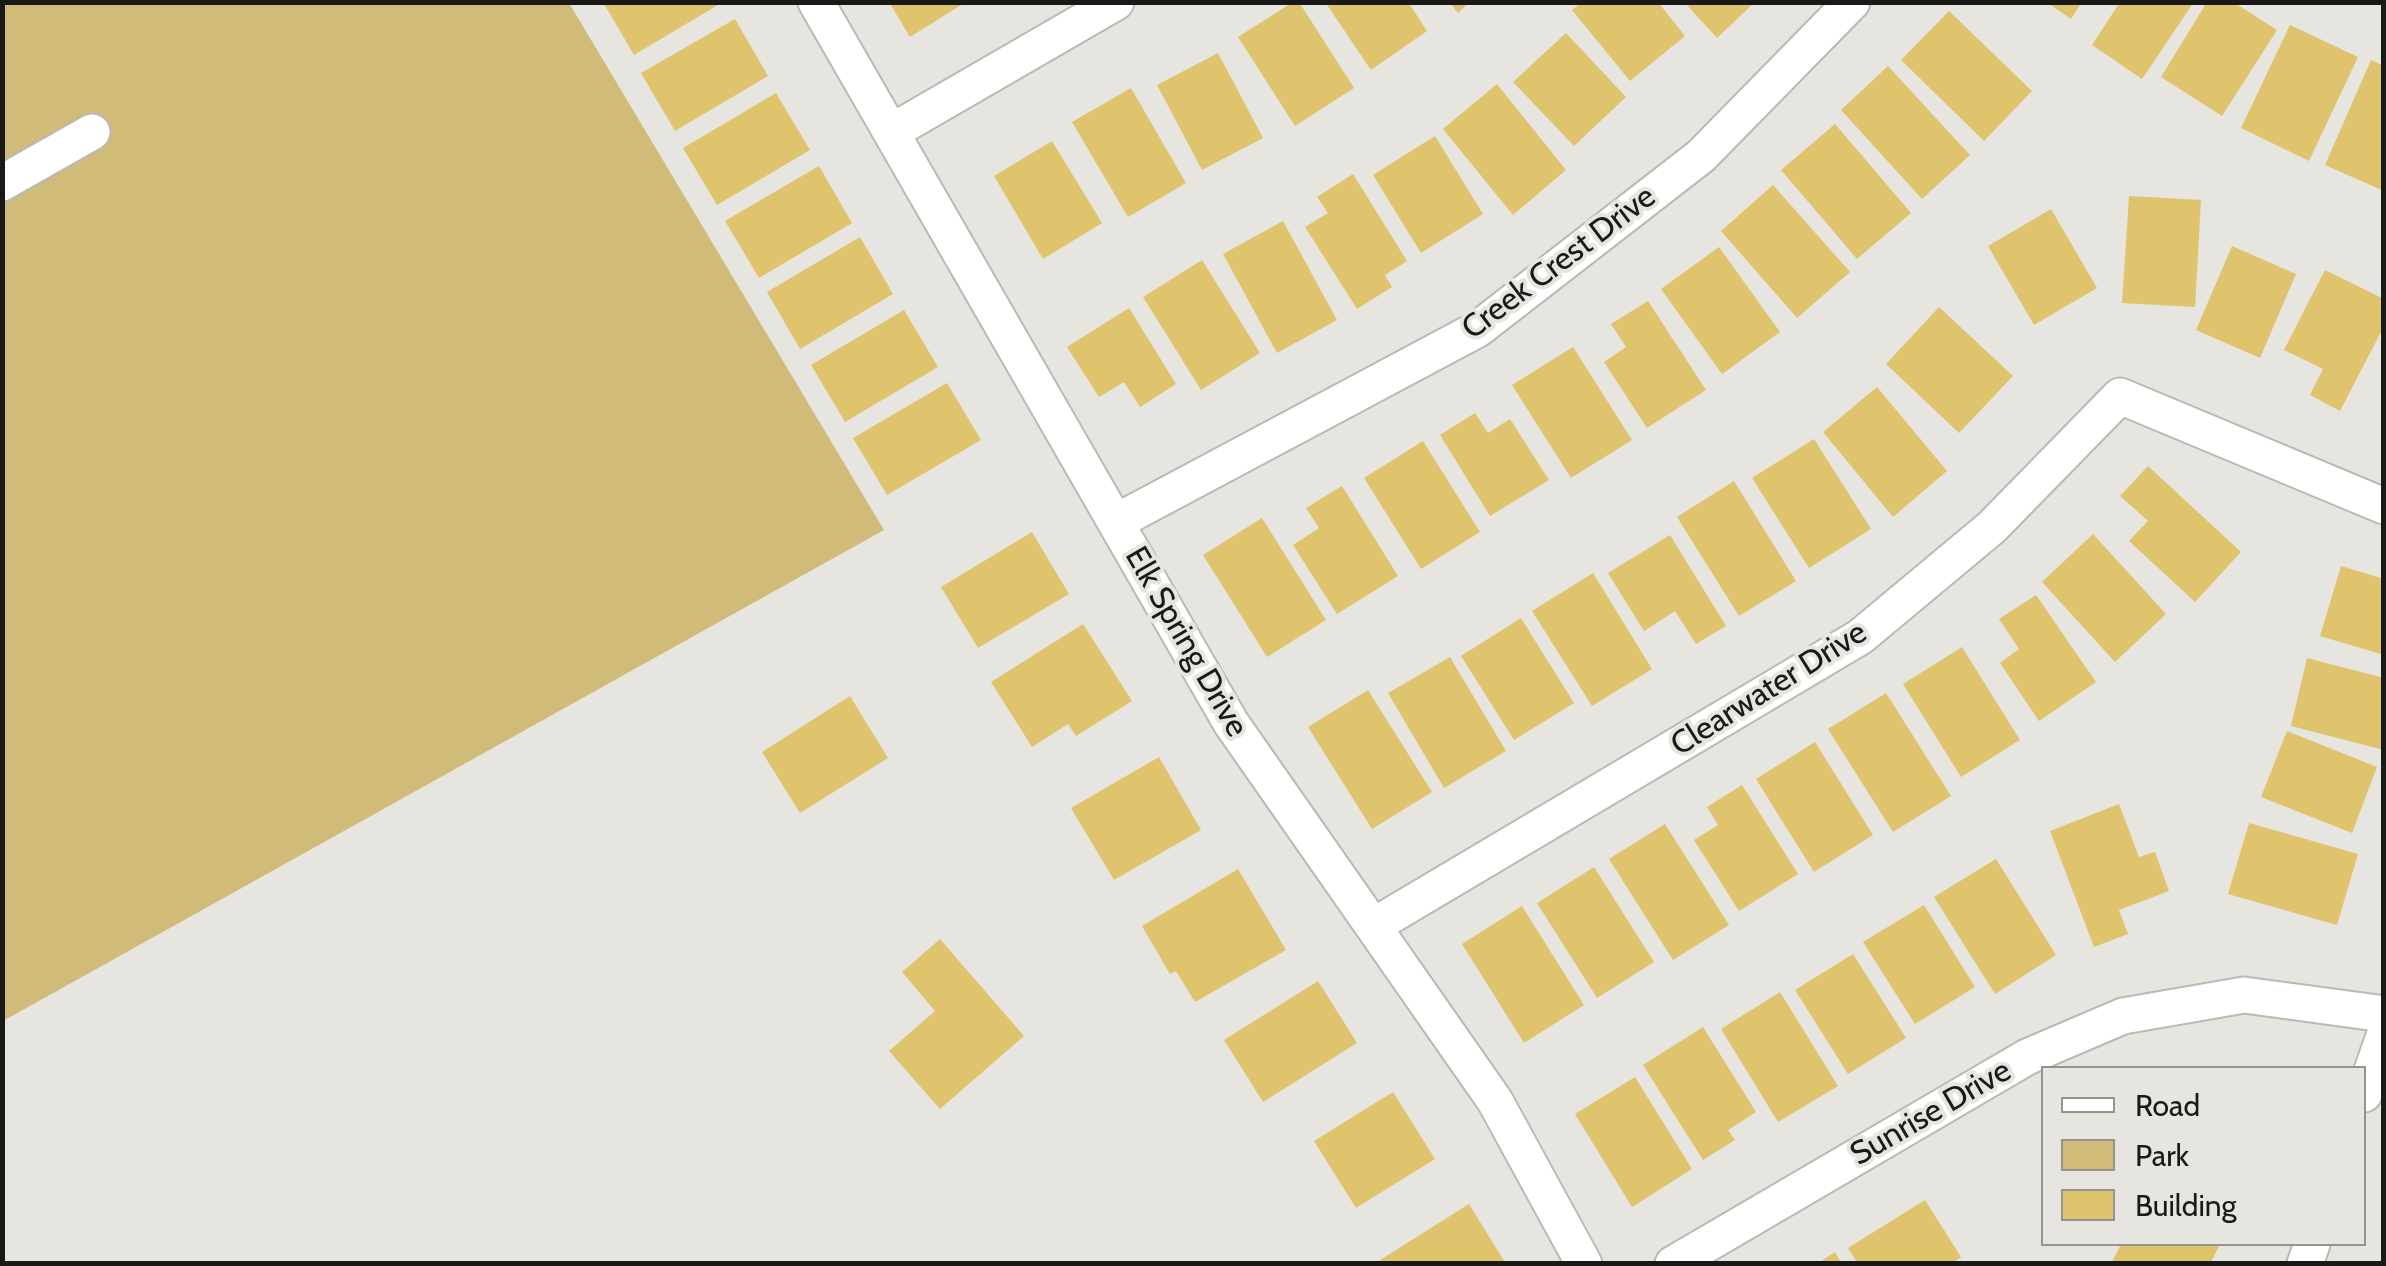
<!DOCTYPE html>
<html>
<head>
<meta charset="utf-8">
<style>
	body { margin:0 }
	#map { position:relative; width:2386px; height:1266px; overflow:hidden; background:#e6e5e0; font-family:Cabin,sans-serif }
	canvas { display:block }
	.frame { position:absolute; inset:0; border:5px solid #191917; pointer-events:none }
	.legend { position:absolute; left:2041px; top:1066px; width:325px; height:180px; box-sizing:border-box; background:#e6e5e0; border:2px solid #949390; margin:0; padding:12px 18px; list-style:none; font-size:30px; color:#191917 }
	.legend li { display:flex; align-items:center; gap:20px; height:50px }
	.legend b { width:50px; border:2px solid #949390 }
</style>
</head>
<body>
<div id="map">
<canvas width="2386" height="1266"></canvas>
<div class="frame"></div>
<ul class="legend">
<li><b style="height:12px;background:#fff"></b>Road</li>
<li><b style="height:28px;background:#d0bb78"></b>Park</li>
<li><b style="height:28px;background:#dfc46d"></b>Building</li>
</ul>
</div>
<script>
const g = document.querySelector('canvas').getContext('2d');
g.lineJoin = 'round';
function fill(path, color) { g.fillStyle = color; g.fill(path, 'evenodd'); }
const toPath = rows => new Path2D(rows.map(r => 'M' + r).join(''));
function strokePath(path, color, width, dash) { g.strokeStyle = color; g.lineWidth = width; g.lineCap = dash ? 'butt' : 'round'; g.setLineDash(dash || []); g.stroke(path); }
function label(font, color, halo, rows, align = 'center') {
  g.font = font + ' Cabin,sans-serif'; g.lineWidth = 8; g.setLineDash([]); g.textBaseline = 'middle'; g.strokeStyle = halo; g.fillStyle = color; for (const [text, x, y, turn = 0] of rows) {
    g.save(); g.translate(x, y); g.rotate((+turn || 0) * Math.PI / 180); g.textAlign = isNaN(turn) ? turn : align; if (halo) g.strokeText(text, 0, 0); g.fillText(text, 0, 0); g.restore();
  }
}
const green = toPath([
	[3,3,569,3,884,530,3,1021]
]);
const building = toPath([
	[603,2,723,2,634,55],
	[889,2,966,2,910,37],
	[1293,2,1299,2,1354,88,1295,126,1238,37],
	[1325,2,1408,2,1427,31,1371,70],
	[1449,2,1469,2,1458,13],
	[1582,2,1658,2,1685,36,1630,81,1572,10],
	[1684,2,1755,2,1717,38],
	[2046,2,2082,2,2071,19],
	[2120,2,2194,2,2142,79,2092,45],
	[2207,2,2233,2,2277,30,2222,116,2161,77],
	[1949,11,2032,91,1984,141,1901,60],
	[735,19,768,76,675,131,641,73],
	[2290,25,2358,57,2309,161,2241,128],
	[1566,33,1626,97,1574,146,1513,82],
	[1218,53,1263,138,1202,170,1157,85],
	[2371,60,2384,66,2384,191,2325,165],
	[1888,66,1970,155,1922,199,1841,110],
	[1497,84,1566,170,1513,215,1443,129],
	[1131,88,1186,183,1128,217,1072,122],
	[776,93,810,150,717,205,683,148],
	[1835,124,1911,213,1857,259,1781,170],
	[1435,136,1483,214,1421,253,1373,175],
	[1052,141,1102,223,1043,259,994,176],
	[819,166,852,223,759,278,725,221],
	[1353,174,1407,261,1385,275,1392,287,1357,309,1305,227,1328,213,1317,197],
	[1773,185,1850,272,1797,318,1721,231],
	[2129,196,2201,200,2195,307,2122,303],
	[2051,209,2097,288,2034,325,1988,246],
	[1283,221,1337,320,1277,353,1223,254],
	[860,237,893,294,800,349,767,292],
	[2232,246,2296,274,2260,358,2196,330],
	[1719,247,1780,332,1722,374,1661,289],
	[1202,260,1260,353,1201,390,1143,297],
	[2325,270,2384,299,2384,326,2340,411,2310,395,2323,369,2284,350],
	[1648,301,1706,390,1647,428,1604,362,1626,347,1611,324],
	[1939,307,2013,376,1959,433,1886,364],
	[1129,308,1176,384,1140,407,1124,382,1099,397,1067,347],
	[904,310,938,367,845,422,811,365],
	[1573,347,1632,440,1571,478,1512,385],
	[947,383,981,440,887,495,853,438],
	[1877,387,1947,471,1893,517,1823,432],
	[1475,413,1488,433,1510,419,1549,480,1490,516,1440,435],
	[1814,439,1871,529,1809,568,1752,478],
	[1423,441,1480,532,1421,569,1364,478],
	[2148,466,2241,552,2195,602,2129,541,2148,521,2120,496],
	[1734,481,1796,581,1739,616,1677,517],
	[1342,486,1398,576,1337,614,1293,545,1319,528,1306,508],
	[1262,518,1326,620,1267,657,1203,555],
	[1032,532,1069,594,978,648,941,587],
	[2093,534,2166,614,2115,662,2042,582],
	[1670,535,1726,626,1696,644,1675,611,1644,631,1608,573],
	[2341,566,2384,579,2384,655,2320,636],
	[1593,573,1652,669,1592,706,1532,611],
	[2036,595,2096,682,2039,721,2000,663,2019,649,1999,619],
	[1521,618,1574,703,1514,740,1461,656],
	[1083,624,1132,701,1076,736,1068,724,1032,747,991,682],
	[1962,647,2020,740,1961,777,1903,684],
	[1450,657,1506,751,1444,788,1388,693],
	[2307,658,2384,678,2384,750,2291,726],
	[1368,690,1432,792,1372,829,1308,727],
	[1886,693,1951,796,1893,832,1828,729],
	[850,696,888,758,800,813,762,752],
	[2287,731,2377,767,2352,833,2261,797],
	[1815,742,1873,835,1814,872,1756,779],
	[1159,757,1201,830,1114,880,1071,808],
	[1742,785,1798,874,1739,911,1694,840,1718,825,1707,807],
	[2119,804,2139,857,2155,852,2169,891,2119,910,2128,934,2094,947,2050,831],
	[2249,823,2358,854,2337,925,2228,894],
	[1665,824,1729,925,1673,960,1609,859],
	[1996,859,2056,955,1995,994,1934,897],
	[1594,867,1654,962,1597,998,1537,903],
	[1238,869,1286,950,1195,1002,1176,971,1170,974,1142,926],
	[1924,905,1975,987,1915,1024,1863,942],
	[1522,906,1584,1005,1524,1043,1462,944],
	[940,939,1024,1036,940,1109,889,1051,935,1011,902,972],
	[1853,954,1906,1038,1848,1074,1795,990],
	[1318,981,1357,1043,1263,1102,1224,1040],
	[1780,992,1838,1086,1778,1122,1721,1029],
	[1703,1027,1756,1112,1728,1130,1735,1140,1703,1160,1643,1065],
	[1635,1077,1692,1169,1632,1207,1575,1114],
	[1393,1092,1435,1159,1356,1208,1314,1141],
	[1925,1200,1961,1257,1951,1264,1858,1264,1848,1248],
	[1469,1204,1506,1264,1382,1264,1380,1260],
	[2121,1244,2220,1244,2210,1264,2111,1264],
	[1835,1252,1842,1264,1817,1264]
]);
const minor = toPath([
	[816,2,1231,723,1495,1101,1584,1264],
	[893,131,1116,2],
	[2,183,92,132],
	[1116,522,1478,329,1701,156,1852,2],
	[1375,925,1860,637,1992,527,2120,396,2384,506],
	[2364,1094,2384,1036],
	[1673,1264,2027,1057,2123,1016,2244,995,2384,1014],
	[2305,1264,2312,1244]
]);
const streetNames = [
	["Creek Crest Drive",1559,263,-37],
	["Elk Spring Drive",1186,642,60],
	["Clearwater Drive",1769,689,-32],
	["Sunrise Drive",1931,1113,-30]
];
fill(green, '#d0bb78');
fill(building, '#dfc46d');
strokePath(minor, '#bbb9b4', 39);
strokePath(minor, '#fff', 35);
label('32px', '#191917', '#e6e5e0', streetNames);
</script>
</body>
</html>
